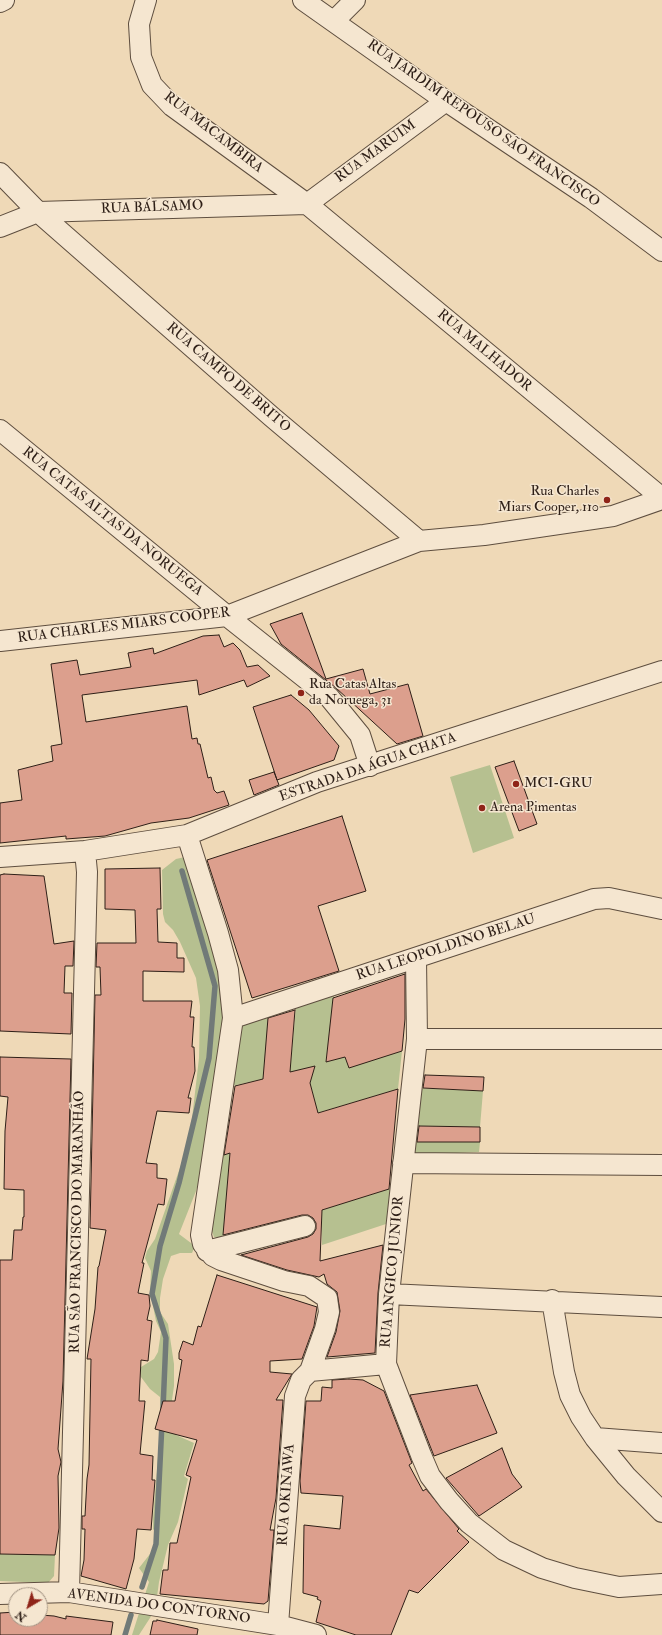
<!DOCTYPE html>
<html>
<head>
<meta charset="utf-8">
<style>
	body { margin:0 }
	#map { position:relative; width:662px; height:1635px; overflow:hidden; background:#efd9b7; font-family:"IM FELL Double Pica",serif }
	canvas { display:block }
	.north { position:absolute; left:8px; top:1587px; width:40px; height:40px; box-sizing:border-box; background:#f5e6d0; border:1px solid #a59686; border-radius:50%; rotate:218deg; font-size:11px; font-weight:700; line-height:16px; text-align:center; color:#2e1f17 }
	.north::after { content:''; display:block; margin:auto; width:14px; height:18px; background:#8f2418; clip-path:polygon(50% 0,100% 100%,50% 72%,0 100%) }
</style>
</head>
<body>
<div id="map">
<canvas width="662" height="1635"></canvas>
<div class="north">N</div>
</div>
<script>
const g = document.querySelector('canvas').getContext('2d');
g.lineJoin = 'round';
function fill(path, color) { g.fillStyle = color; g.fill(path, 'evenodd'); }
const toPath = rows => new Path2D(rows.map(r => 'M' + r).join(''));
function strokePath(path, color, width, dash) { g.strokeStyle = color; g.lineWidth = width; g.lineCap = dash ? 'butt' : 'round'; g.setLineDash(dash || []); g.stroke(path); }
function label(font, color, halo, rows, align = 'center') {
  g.font = font + ' "IM FELL Double Pica",serif'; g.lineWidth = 3; g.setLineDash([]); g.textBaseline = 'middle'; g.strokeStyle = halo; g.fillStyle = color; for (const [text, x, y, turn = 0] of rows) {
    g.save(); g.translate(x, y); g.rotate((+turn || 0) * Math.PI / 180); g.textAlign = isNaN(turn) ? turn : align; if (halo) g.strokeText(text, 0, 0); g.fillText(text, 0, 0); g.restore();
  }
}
const green = toPath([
	[490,765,514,838,473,853,450,777],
	[185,857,226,992,209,1145,196,1191,179,1234,195,1246,192,1253,180,1253,171,1256,163,1279,160,1298,160,1312,168,1324,174,1364,174,1386,172,1400,176,1417,176,1435,194,1443,184,1476,188,1479,178,1522,168,1545,159,1582,157,1597,159,1604,139,1635,132,1635,149,1582,139,1568,157,1545,159,1537,153,1529,153,1519,161,1419,160,1397,150,1389,141,1377,141,1367,154,1359,158,1352,161,1332,156,1321,150,1291,151,1271,145,1258,147,1251,155,1239,182,1162,188,1153,199,1058,200,1006,196,978,180,942,173,930,165,922,163,914,162,870,176,859],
	[358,989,354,1052,344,1054,349,1067,402,1051,398,1089,307,1116,308,1106,315,1102,312,1090,307,1092,290,1072,296,1006,334,996,326,1062,340,1058,345,992],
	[269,1014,263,1079,232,1086,239,1021],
	[416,1088,483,1091,480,1127,412,1126],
	[286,1138,288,1165,282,1226,267,1227,271,1170,228,1179,223,1239,214,1237,211,1228,220,1156],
	[412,1142,480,1142,479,1152,413,1155],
	[392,1188,386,1224,322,1245,322,1210],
	[0,1554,55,1555,54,1576,48,1583,0,1581]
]);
const stream = toPath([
	[163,1409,166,1338,152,1294,160,1246,179,1183,209,1058,215,986,182,871],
	[142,1587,156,1544,162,1423],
	[125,1635,131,1615]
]);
const building = toPath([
	[302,613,326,679,363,669,370,694,408,684,423,736,397,744,336,688,281,644,270,624,302,613],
	[219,635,224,647,233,643,240,650,247,667,258,665,270,676,247,687,244,680,199,695,197,680,82,695,86,722,187,706,192,739,197,738,198,744,200,744,208,778,211,777,214,790,217,793,224,791,229,805,189,818,151,823,105,836,66,839,66,836,0,843,0,803,22,800,18,770,53,761,51,746,62,744,51,664,77,660,80,675,131,667,128,653,153,648,154,654,203,636,219,635],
	[291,695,309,710,339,746,334,760,277,780,253,707,291,695],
	[514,761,537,824,519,831,495,767,514,761],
	[274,772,279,785,254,795,249,780,274,772],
	[342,816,366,891,318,906,339,971,252,998,207,860,342,816],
	[160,868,161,909,157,909,158,942,177,943,177,958,184,958,184,972,143,971,143,1001,192,1001,190,1017,194,1017,192,1047,194,1047,195,1071,188,1098,191,1098,189,1113,157,1111,146,1163,157,1164,157,1178,167,1179,164,1205,158,1204,142,1263,144,1263,138,1293,149,1295,150,1306,147,1320,152,1321,148,1361,141,1360,139,1401,145,1401,140,1454,153,1456,152,1480,155,1480,151,1530,137,1529,134,1559,126,1589,81,1576,84,1560,85,1529,82,1529,82,1516,85,1516,87,1479,89,1465,91,1359,87,1359,95,1309,98,1267,99,1266,106,1230,90,1228,95,995,101,995,100,967,96,967,97,943,136,943,135,910,105,909,105,869,160,868],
	[4,874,44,876,54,944,74,941,73,966,65,966,64,993,72,993,71,1034,0,1031,0,875,4,874],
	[405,974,405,1019,402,1051,349,1068,345,1057,326,1062,333,998,405,974],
	[295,1010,290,1072,315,1066,310,1083,318,1113,398,1089,389,1189,322,1210,320,1261,383,1245,378,1293,375,1353,327,1357,336,1332,340,1311,337,1292,327,1284,324,1274,319,1277,287,1270,241,1255,308,1237,313,1234,316,1229,316,1223,313,1218,308,1215,302,1215,223,1235,230,1153,224,1155,235,1086,263,1079,268,1018,295,1010],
	[0,1057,71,1059,63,1381,58,1449,61,1462,58,1476,59,1528,55,1555,0,1554,0,1260,12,1260,14,1230,22,1230,23,1217,24,1217,24,1190,4,1189,5,1131,8,1097,0,1096,0,1057],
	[425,1075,484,1077,483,1091,423,1088,425,1075],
	[419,1126,480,1127,480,1142,417,1142,419,1126],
	[217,1275,317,1307,314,1326,302,1359,270,1361,270,1372,292,1374,276,1400,283,1400,276,1498,270,1530,274,1530,268,1601,264,1604,160,1594,163,1570,168,1570,170,1543,177,1543,191,1477,186,1475,197,1440,155,1429,163,1401,175,1401,182,1360,179,1359,179,1353,183,1341,193,1345,198,1326,201,1327,217,1275],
	[349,1379,363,1380,384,1391,412,1463,409,1465,423,1491,426,1489,459,1529,457,1531,469,1542,418,1593,409,1590,391,1635,356,1635,316,1622,321,1601,317,1599,318,1597,303,1593,304,1525,340,1529,343,1496,301,1493,300,1481,306,1401,321,1401,322,1387,332,1388,332,1380,349,1379],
	[477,1385,497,1433,434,1456,410,1395,477,1385],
	[502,1448,512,1474,522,1487,479,1516,446,1478,502,1448],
	[16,1612,16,1619,40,1619,40,1615,54,1616,66,1619,66,1616,113,1622,111,1635,0,1635,0,1613,16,1612],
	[157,1620,198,1629,197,1635,150,1635,153,1621,157,1621,157,1620]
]);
const minor = toPath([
	[146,0,139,24,141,57,152,85,172,106,307,204,662,498],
	[303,0,446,101,591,198,662,251],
	[0,2,4,0],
	[334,21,355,0],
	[0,173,38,212,272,417,419,541],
	[307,204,446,101],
	[0,227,38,212,307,204],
	[0,430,227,616,329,697,360,735,370,766],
	[0,641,227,616,419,541,484,535,613,516,662,499],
	[187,835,218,933,228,970,233,1018,201,1235,203,1244,213,1256,221,1260,284,1281,309,1286,327,1298,329,1312,325,1329,310,1371,301,1380,295,1396,278,1625],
	[0,857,85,851,187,835,317,782,662,671],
	[416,958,417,1039,389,1294,386,1364,421,1455,430,1476,449,1501,469,1523,504,1550,542,1568,575,1578,619,1587,662,1584],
	[233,1018,594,899,609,898,662,909],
	[417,1039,662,1039],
	[403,1163,662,1165],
	[207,1251,305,1226],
	[389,1294,662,1307],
	[552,1300,564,1372,570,1395,581,1417,595,1438,626,1476,662,1512],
	[310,1371,386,1364],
	[595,1438,662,1443],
	[69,1592,87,872,85,851],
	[0,1594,69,1592,278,1625,316,1635]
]);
const markers = [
	[607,500,4,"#8f2418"],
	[301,693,4,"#8f2418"],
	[516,784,4,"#8f2418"],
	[482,808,4,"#8f2418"]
];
const streetNames = [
	["RUA JARDIM REPOUSO SÃO FRANCISCO",483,124,35],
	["RUA MACAMBIRA",213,133,38],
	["RUA MARUIM",376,152,-36],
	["RUA BÁLSAMO",152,208,-2],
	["RUA MALHADOR",484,351,40],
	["RUA CAMPO DE BRITO",228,378,41],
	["RUA CATAS ALTAS DA NORUEGA",112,522,39],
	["RUA CHARLES MIARS COOPER",124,626,-7],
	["ESTRADA DA ÁGUA CHATA",368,768,-19],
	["RUA LEOPOLDINO BELAU",446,948,-18],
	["RUA SÃO FRANCISCO DO MARANHÃO",78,1222,-89],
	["RUA ANGICO JUNIOR",393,1272,-85],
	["RUA OKINAWA",287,1495,-86],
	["AVENIDA DO CONTORNO",159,1607,8]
];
const poiNames = [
	["Rua Charles",599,492,"right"],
	["Miars Cooper, 110",599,508,"right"],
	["Rua Catas Altas",309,685],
	["da Noruega, 31",309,701],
	["MCI-GRU",524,784],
	["Arena Pimentas",490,808]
];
fill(green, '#b6c090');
strokePath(stream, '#717a78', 5.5);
fill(building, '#dc9f8d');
strokePath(building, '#2e1f17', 1);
strokePath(minor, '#5e4e3f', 22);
strokePath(minor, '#f5e6d0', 20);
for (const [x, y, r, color] of markers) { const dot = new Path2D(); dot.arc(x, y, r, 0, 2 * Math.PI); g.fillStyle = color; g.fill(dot); strokePath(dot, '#f5e6d0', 1.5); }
label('14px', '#2e1f17', '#f5e6d0', streetNames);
label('14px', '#2e1f17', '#f5e6d0', poiNames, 'left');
</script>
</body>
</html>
